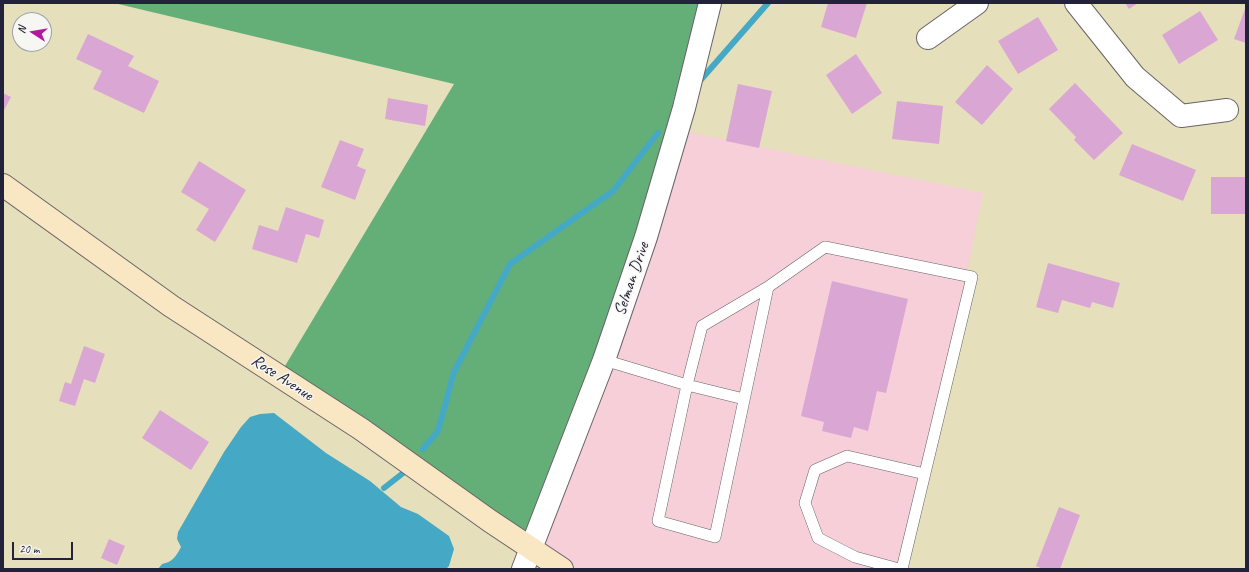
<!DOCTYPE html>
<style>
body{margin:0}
#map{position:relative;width:1249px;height:572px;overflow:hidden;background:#e6dfbb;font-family:Caveat,sans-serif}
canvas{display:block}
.frame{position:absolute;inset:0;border:4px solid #22223b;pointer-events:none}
.north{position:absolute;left:12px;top:12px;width:40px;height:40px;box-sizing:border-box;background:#f6f6f2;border:1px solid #a1a1a9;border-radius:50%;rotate:282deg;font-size:11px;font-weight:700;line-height:16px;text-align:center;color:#22223b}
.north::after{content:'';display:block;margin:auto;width:14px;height:18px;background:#b5179e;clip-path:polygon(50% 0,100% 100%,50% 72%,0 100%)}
.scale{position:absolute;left:12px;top:542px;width:61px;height:18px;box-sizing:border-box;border:2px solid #22223b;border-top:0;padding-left:5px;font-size:12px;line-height:14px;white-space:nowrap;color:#22223b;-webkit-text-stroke:3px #f6f6f2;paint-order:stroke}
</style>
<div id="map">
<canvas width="1249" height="572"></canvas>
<div class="frame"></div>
<div class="north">N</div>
<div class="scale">20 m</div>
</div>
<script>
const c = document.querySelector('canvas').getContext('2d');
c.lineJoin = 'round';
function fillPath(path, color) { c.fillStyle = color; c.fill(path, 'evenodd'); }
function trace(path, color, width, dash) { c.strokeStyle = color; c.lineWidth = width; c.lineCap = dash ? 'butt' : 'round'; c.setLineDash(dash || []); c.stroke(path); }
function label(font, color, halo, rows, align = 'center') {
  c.font = font + ' Caveat,sans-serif'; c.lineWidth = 3; c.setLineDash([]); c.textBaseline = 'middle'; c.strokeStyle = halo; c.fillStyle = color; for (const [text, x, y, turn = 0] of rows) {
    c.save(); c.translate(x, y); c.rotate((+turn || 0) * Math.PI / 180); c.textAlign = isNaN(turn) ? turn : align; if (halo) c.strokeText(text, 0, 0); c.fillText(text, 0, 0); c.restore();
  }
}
fillPath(new Path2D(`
 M 683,131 L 983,193 L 906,569 L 555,569 L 514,548 Z`), '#f6cfd9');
fillPath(new Path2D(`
 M 114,3 L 708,3 L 684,108 L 532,548 L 279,376 L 454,84 Z`), '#64af78');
fillPath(new Path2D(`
 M 274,413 L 326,453 L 370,481 L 401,507 L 418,514 L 449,536 L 454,549 L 449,566 L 446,569 L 158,569 L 162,564 C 172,562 176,557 181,547 L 177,539 L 178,532 L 224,452 L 241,427 L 250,417 L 260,414 Z`), '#45a9c5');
trace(new Path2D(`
 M 698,83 L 768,3
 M 423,449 L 438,431 L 454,372 L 510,264 L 613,191 L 658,133
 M 384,488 L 407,470`), '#45a9c5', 6);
fillPath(new Path2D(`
 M 828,3 L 867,3 L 856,38 L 821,27 Z
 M 1125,3 L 1138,3 L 1129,9 Z
 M 1246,6 L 1246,43 L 1234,39 Z
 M 1200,11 L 1218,40 L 1179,64 L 1162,35 Z
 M 1038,17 L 1058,50 L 1018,74 L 998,41 Z
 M 88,34 L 134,56 L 128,66 L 159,81 L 144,113 L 93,89 L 102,71 L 76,59 Z
 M 856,54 L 882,93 L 852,114 L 826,75 Z
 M 987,65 L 1013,89 L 982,125 L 955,102 Z
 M 1075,83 L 1123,133 L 1094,160 L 1074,140 L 1076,137 L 1049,109 Z
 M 738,84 L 772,91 L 759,148 L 726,141 Z
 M 3,93 L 11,97 L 3,112 Z
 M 388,98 L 428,105 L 425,126 L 385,119 Z
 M 897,101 L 943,106 L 939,144 L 892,139 Z
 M 340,140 L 364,149 L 357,166 L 366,170 L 355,200 L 321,187 Z
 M 1132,144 L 1196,170 L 1183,201 L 1119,175 Z
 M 199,161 L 246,190 L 215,242 L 196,230 L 209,209 L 181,192 Z
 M 1211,177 L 1246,177 L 1246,214 L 1211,214 Z
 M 286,207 L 324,220 L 319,238 L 306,234 L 297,263 L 252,249 L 259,225 L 278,231 Z
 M 1048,263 L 1120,283 L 1113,308 L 1092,302 L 1090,308 L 1062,300 L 1058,313 L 1036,307 Z
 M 832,281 L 908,299 L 886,393 L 877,391 L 868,431 L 854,427 L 851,438 L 822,431 L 824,422 L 801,416 Z
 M 84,346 L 105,354 L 95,383 L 84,379 L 75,406 L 59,401 L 65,382 L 71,384 Z
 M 160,410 L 209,442 L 191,470 L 142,438 Z
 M 1059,507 L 1080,515 L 1060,569 L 1043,569 L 1036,566 Z
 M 109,539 L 125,546 L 117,565 L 101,558 Z`), '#daa7d5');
const lane = new Path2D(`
 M 604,360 L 687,385 L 658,521 L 715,537 L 768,287 L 825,247 L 972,277 L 902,569
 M 744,399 L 687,385 L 702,326 L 768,287
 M 899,569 L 855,557 L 818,538 L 805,503 L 815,470 L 847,456 L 925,474`);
const street = new Path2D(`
 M 1076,3 L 1135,77 L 1181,116 L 1227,110
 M 928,38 L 977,3
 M 523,569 L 604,360 L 646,237 L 684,108 L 710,3`);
const secondary = new Path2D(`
 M 3,185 L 171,306 L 361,429 L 490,521 L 562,569`);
trace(lane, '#676468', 12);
trace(street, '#676468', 24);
trace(secondary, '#676468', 24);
trace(lane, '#fff', 11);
trace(street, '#fff', 22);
trace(secondary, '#f9e7c3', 22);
label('17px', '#22223b', '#f6f6f2', [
 ["Selman Drive",632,279,-71],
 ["Rose Avenue",282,378,33]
]);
</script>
